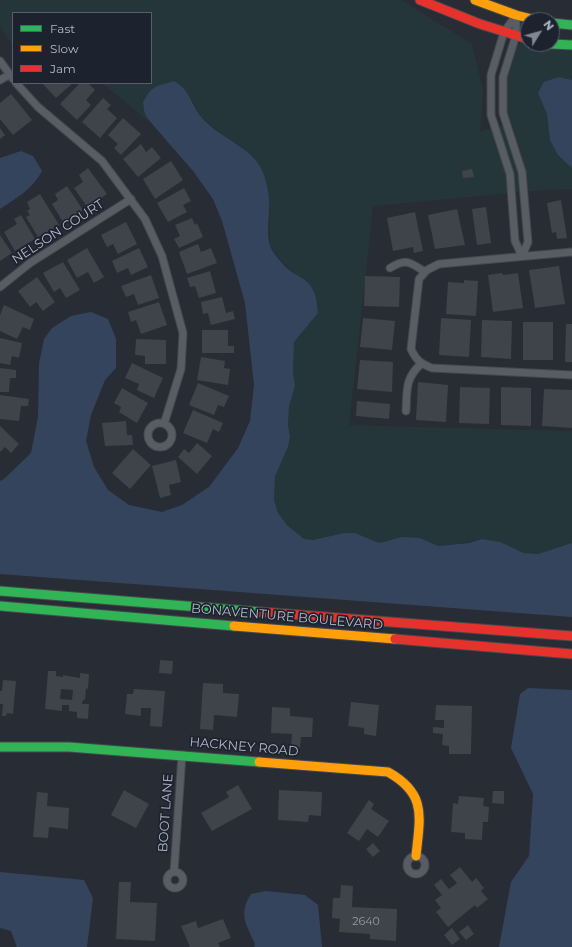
<!DOCTYPE html>
<style>
body{margin:0}
#map{position:relative;width:572px;height:947px;overflow:hidden;background:#282c35;font-family:Montserrat,sans-serif}
canvas{display:block}
.legend{position:absolute;left:12px;top:12px;width:140px;height:72px;box-sizing:border-box;background:#1c232f;border:1px solid #585f6b;margin:0;padding:5px 7px;list-style:none;font-size:12px;color:#b1b8c6}
.legend li{display:flex;align-items:center;gap:8px;height:20px}
.legend b{width:20px;border:1px solid #585f6b}
.north{position:absolute;left:520px;top:12px;width:40px;height:40px;box-sizing:border-box;background:#1c232f;border:1px solid #585f6b;border-radius:50%;rotate:53deg;font-size:11px;font-weight:700;line-height:16px;text-align:center;color:#b1b8c6}
.north::after{content:'';display:block;margin:auto;width:14px;height:18px;background:#818793;clip-path:polygon(50% 0,100% 100%,50% 72%,0 100%)}
</style>
<div id="map">
<canvas width="572" height="947"></canvas>
<ul class="legend">
<li><b style="height:5px;background:#30b455"></b>Fast</li>
<li><b style="height:5px;background:#ff9f0a"></b>Slow</li>
<li><b style="height:5px;background:#e5322d"></b>Jam</li>
</ul>
<div class="north">N</div>
</div>
<script>
const c = document.querySelector('canvas').getContext('2d');
c.lineJoin = 'round';
function fillPath(path, color) { c.fillStyle = color; c.fill(path, 'evenodd'); }
function trace(path, color, width, dash) { c.strokeStyle = color; c.lineWidth = width; c.lineCap = dash ? 'butt' : 'round'; c.setLineDash(dash || []); c.stroke(path); }
function label(font, color, halo, rows, align = 'center') {
  c.font = font + ' Montserrat,sans-serif'; c.lineWidth = 3.5; c.setLineDash([]); c.textBaseline = 'middle'; c.strokeStyle = halo; c.fillStyle = color; for (const [text, x, y, turn = 0] of rows) {
    c.save(); c.translate(x, y); c.rotate((+turn || 0) * Math.PI / 180); c.textAlign = isNaN(turn) ? turn : align; if (halo) c.strokeText(text, 0, 0); c.fillText(text, 0, 0); c.restore();
  }
}
fillPath(new Path2D(`
 M 0,0 L 401,0 L 472,44 L 483,91 L 480,132 L 507,124 L 503,77 L 514,48 L 522,42 L 556,49 L 572,48 L 572,80 L 559,77 L 538,93 L 547,114 L 550,140 L 572,168 L 572,189 L 543,190 L 373,206 L 349,425 L 572,431 L 572,543 L 538,554 L 524,553 L 500,542 L 482,539 L 449,545 L 438,546 L 420,538 L 387,540 L 379,543 L 355,533 L 344,533 L 313,540 L 304,539 L 287,525 L 278,513 L 274,500 L 275,475 L 288,447 L 290,437 L 288,425 L 289,406 L 295,386 L 293,372 L 294,342 L 318,313 L 317,300 L 295,274 L 281,261 L 270,245 L 269,201 L 265,178 L 261,168 L 242,147 L 219,132 L 201,117 L 188,93 L 174,81 L 157,86 L 146,116 L 153,125 L 102,83 L 151,83 L 151,13 L 13,13 L 13,46 L 0,26 Z`), '#25363a');
fillPath(new Path2D(`
 M 559,77 L 572,80 L 572,168 L 558,155 L 550,140 L 547,114 L 538,93 L 544,82 Z
 M 174,81 C 191,90 191,106 203,119 C 222,140 257,148 265,178 C 267,185 269,195 269,202 C 270,217 265,236 272,250 C 276,256 282,264 288,269 C 296,276 308,279 313,290 C 317,297 317,305 318,313 L 294,342 L 293,372 L 295,386 L 289,406 L 288,425 L 290,437 L 288,447 L 275,476 L 274,500 L 278,513 L 287,525 L 304,539 L 313,540 L 344,533 L 355,533 L 379,543 L 402,537 L 420,538 L 438,546 L 469,543 L 482,539 L 500,542 L 524,553 L 538,554 L 572,543 L 572,617 L 0,574 L 0,481 L 4,479 L 31,453 L 38,417 L 39,364 L 44,339 L 52,328 L 71,316 L 91,312 L 108,319 L 116,339 L 116,368 L 105,380 L 91,415 L 86,441 L 94,467 L 108,490 L 129,505 L 162,512 L 182,505 L 209,487 L 238,448 L 250,421 L 254,385 L 245,303 L 222,221 L 213,199 L 193,171 L 153,125 L 146,116 L 144,110 L 143,102 L 150,91 L 157,86 Z
 M 21,151 L 33,156 L 42,171 C 33,189 16,198 0,209 L 0,158 Z
 M 528,688 L 572,690 L 572,947 L 499,947 L 511,882 L 529,856 L 533,794 L 511,748 L 520,694 Z
 M 0,872 L 84,880 L 93,898 L 87,947 L 17,947 L 11,931 L 0,928 Z
 M 266,891 L 305,895 L 318,905 L 322,947 L 254,947 L 255,944 C 246,923 238,915 251,894 Z`), '#35445d');
fillPath(new Path2D(`
 M 42,83 L 73,83 L 56,98 Z
 M 80,83 L 88,83 L 95,90 L 86,100 L 91,105 L 77,120 L 60,104 Z
 M 11,94 L 32,120 L 13,135 L 0,119 L 0,103 Z
 M 103,98 L 111,105 L 107,109 L 117,118 L 100,138 L 82,122 Z
 M 123,118 L 141,134 L 121,155 L 114,148 L 118,144 L 108,135 Z
 M 0,128 L 5,135 L 0,139 Z
 M 141,144 L 146,152 L 152,147 L 161,158 L 138,177 L 123,159 Z
 M 171,161 L 183,180 L 155,199 L 143,179 Z
 M 88,168 L 107,194 L 88,208 L 74,188 L 83,182 L 79,175 Z
 M 472,169 L 474,177 L 463,178 L 462,171 Z
 M 67,186 L 83,210 L 63,222 L 52,204 L 58,200 L 55,194 Z
 M 184,188 L 191,201 L 183,205 L 187,212 L 168,222 L 157,203 Z
 M 40,194 L 59,225 L 38,237 L 26,217 L 30,215 L 27,211 L 30,209 L 27,202 Z
 M 561,200 L 567,238 L 557,239 L 556,232 L 552,233 L 547,203 Z
 M 486,207 L 491,243 L 477,245 L 472,209 Z
 M 457,209 L 465,245 L 435,249 L 428,215 Z
 M 415,212 L 423,251 L 414,253 L 413,247 L 393,251 L 387,218 Z
 M 21,215 L 35,239 L 15,251 L 4,232 L 17,224 L 14,219 Z
 M 192,218 L 195,225 L 197,223 L 203,237 L 179,248 L 174,239 L 180,236 L 175,225 Z
 M 126,222 L 137,244 L 118,254 L 113,244 L 107,247 L 101,235 Z
 M 0,235 L 12,253 L 0,261 Z
 M 198,244 L 201,252 L 211,248 L 217,263 L 187,274 L 179,252 Z
 M 87,248 L 104,277 L 94,283 L 88,272 L 77,278 L 67,260 Z
 M 139,248 L 148,267 L 131,275 L 128,268 L 117,273 L 112,261 Z
 M 63,262 L 80,290 L 66,298 L 60,288 L 54,292 L 43,273 Z
 M 559,266 L 565,304 L 535,308 L 529,270 Z
 M 210,271 L 216,293 L 199,298 L 195,286 L 190,287 L 187,278 Z
 M 502,273 L 503,275 L 518,273 L 523,308 L 493,312 L 488,275 Z
 M 151,275 L 159,298 L 138,305 L 134,294 L 126,297 L 121,286 Z
 M 365,276 L 400,277 L 399,307 L 364,306 Z
 M 37,277 L 55,302 L 43,311 L 36,302 L 30,307 L 18,291 Z
 M 464,280 L 478,281 L 476,316 L 446,314 L 448,282 L 464,283 Z
 M 222,297 L 226,313 L 233,311 L 235,319 L 211,325 L 208,313 L 203,314 L 201,302 Z
 M 159,302 L 167,325 L 141,334 L 136,320 L 131,322 L 128,312 Z
 M 4,305 L 34,319 L 30,330 L 23,327 L 17,339 L 0,331 L 0,315 Z
 M 363,318 L 395,321 L 392,350 L 360,347 Z
 M 441,318 L 471,320 L 469,357 L 439,355 Z
 M 482,320 L 512,321 L 511,359 L 481,357 Z
 M 523,322 L 553,322 L 553,360 L 523,360 Z
 M 566,324 L 572,324 L 572,362 L 565,362 Z
 M 202,330 L 228,330 L 228,346 L 234,346 L 234,353 L 202,353 Z
 M 0,338 L 22,343 L 19,358 L 12,356 L 10,365 L 0,363 Z
 M 136,339 L 166,340 L 166,364 L 145,364 L 145,356 L 135,355 Z
 M 201,357 L 225,361 L 224,368 L 230,369 L 228,385 L 197,380 Z
 M 360,360 L 393,362 L 392,392 L 357,389 Z
 M 132,363 L 163,378 L 154,398 L 137,390 L 139,384 L 125,378 Z
 M 0,368 L 16,370 L 16,378 L 10,378 L 9,392 L 0,392 Z
 M 418,382 L 448,385 L 446,422 L 416,420 Z
 M 198,383 L 229,396 L 224,407 L 218,405 L 214,415 L 189,405 Z
 M 460,387 L 490,388 L 489,424 L 459,423 Z
 M 501,387 L 531,388 L 531,426 L 501,425 Z
 M 122,388 L 148,403 L 137,423 L 119,412 L 121,407 L 114,403 Z
 M 544,389 L 572,390 L 572,428 L 542,426 Z
 M 0,395 L 29,399 L 28,406 L 21,406 L 19,421 L 0,419 Z
 M 357,401 L 390,404 L 389,419 L 356,416 Z
 M 193,410 L 223,423 L 219,432 L 213,429 L 207,443 L 183,433 Z
 M 126,421 L 127,435 L 132,435 L 133,445 L 105,446 L 102,423 Z
 M 0,426 L 19,444 L 11,453 L 5,447 L 0,452 Z
 M 197,443 L 212,456 L 197,474 L 178,457 L 184,449 L 189,453 Z
 M 133,449 L 151,465 L 130,489 L 112,473 Z
 M 176,460 L 181,482 L 169,485 L 171,495 L 160,498 L 152,466 Z
 M 160,660 L 173,661 L 172,674 L 159,673 Z
 M 48,671 L 56,671 L 56,676 L 63,677 L 63,675 L 80,678 L 80,673 L 89,674 L 88,689 L 86,688 L 85,700 L 83,700 L 82,704 L 89,704 L 88,719 L 77,718 L 77,712 L 69,711 L 69,705 L 62,705 L 62,711 L 45,709 ZM 61,689 L 73,690 L 72,700 L 60,699 Z
 M 3,680 L 16,681 L 13,714 L 7,713 L 6,716 L 2,716 L 3,704 L 0,704 L 0,691 L 2,691 Z
 M 203,683 L 223,684 L 223,693 L 239,694 L 237,717 L 214,715 L 213,730 L 200,729 Z
 M 134,689 L 165,691 L 162,727 L 150,726 L 151,708 L 141,708 L 141,716 L 125,714 L 127,694 L 133,694 Z
 M 351,702 L 379,705 L 376,736 L 364,734 L 364,728 L 348,726 Z
 M 436,705 L 472,706 L 471,754 L 449,754 L 449,746 L 442,745 L 443,734 L 433,733 L 433,727 L 444,728 L 444,720 L 435,720 Z
 M 272,707 L 290,708 L 290,716 L 313,718 L 312,737 L 301,737 L 300,748 L 291,747 L 292,734 L 271,733 Z
 M 238,785 L 252,809 L 212,831 L 201,813 L 229,797 L 226,792 Z
 M 124,790 L 149,804 L 136,828 L 111,815 Z
 M 279,790 L 322,792 L 321,816 L 309,815 L 308,822 L 278,820 Z
 M 493,791 L 504,791 L 504,804 L 492,803 Z
 M 37,792 L 48,793 L 47,806 L 69,808 L 68,829 L 49,827 L 48,838 L 33,837 Z
 M 459,796 L 484,798 L 483,806 L 489,807 L 488,822 L 483,822 L 482,840 L 465,839 L 465,833 L 451,832 L 453,803 L 458,804 Z
 M 369,800 L 374,804 L 371,809 L 389,821 L 378,837 L 367,829 L 359,841 L 347,833 Z
 M 373,843 L 380,851 L 373,857 L 366,849 Z
 M 460,867 L 472,882 L 476,878 L 484,888 L 481,891 L 488,899 L 477,908 L 475,905 L 448,927 L 436,912 L 441,908 L 435,900 L 442,895 L 434,885 L 441,879 L 449,889 L 457,883 L 450,875 Z
 M 119,882 L 131,882 L 130,902 L 157,903 L 155,941 L 116,939 Z
 M 341,885 L 353,886 L 352,907 L 397,909 L 396,941 L 370,939 L 370,934 L 339,932 L 340,919 L 332,918 L 333,898 L 340,898 Z
 M 223,919 L 231,938 L 218,943 L 220,947 L 190,947 L 181,926 L 196,921 L 198,928 Z
 M 468,925 L 474,934 L 466,940 L 459,932 Z
 M 452,928 L 460,939 L 452,945 L 444,935 Z`), '#3f434a');
const street = new Path2D(`
 M 516,15 L 504,32 L 491,75 L 491,115 L 510,174 L 515,241 L 522,256
 M 516,16 L 516,35 L 503,77 L 503,113 L 522,172 L 528,242 L 522,256
 M 0,61 L 13,79
 M 0,80 L 9,75
 M 16,83 L 38,107 L 102,161 L 145,219 L 162,256 L 183,333 L 181,369 L 164,424
 M 572,252 L 439,264 L 427,270 L 419,279 L 411,349 C 416,360 421,364 432,368 L 572,375
 M 390,268 C 406,258 410,262 425,272
 M 0,287 L 30,263 L 131,199
 M 406,411 C 407,391 405,378 421,364
 M148 435a12 12 0 1 1 24 0a12 12 0 1 1-24 0Z
 M407 865a9 9 0 1 1 18 0a9 9 0 1 1-18 0Z
 M 174,872 L 182,755
 M167 880a8 8 0 1 1 16 0a8 8 0 1 1-16 0Z`);
const fast = new Path2D(`
 M 552,23 L 572,25
 M 552,44 L 572,45
 M 0,591 L 261,612
 M 0,606 L 234,626
 M 0,747 L 69,747 L 259,762`);
const slow = new Path2D(`
 M 475,0 L 516,15 L 536,20
 M 234,626 L 395,639
 M 259,762 L 388,772 C 427,794 420,816 416,856`);
const jam = new Path2D(`
 M 420,0 L 480,24 L 528,39
 M 261,612 L 572,636
 M 395,639 L 572,654`);
trace(street, '#44474e', 9);
trace(fast, '#44474e', 11);
trace(slow, '#44474e', 11);
trace(jam, '#44474e', 11);
trace(street, '#585c63', 7);
trace(fast, '#30b455', 9);
trace(slow, '#ff9f0a', 9);
trace(jam, '#e5322d', 9);
label('11px', '#949ba7', null, [
 ["2640",366,922]
]);
label('13px', '#b1b8c6', '#1c232f', [
 ["NELSON COURT",58,232,-33],
 ["BONAVENTURE BOULEVARD",287,617,5],
 ["HACKNEY ROAD",244,747,5],
 ["BOOT LANE",166,813,-86]
]);
</script>
